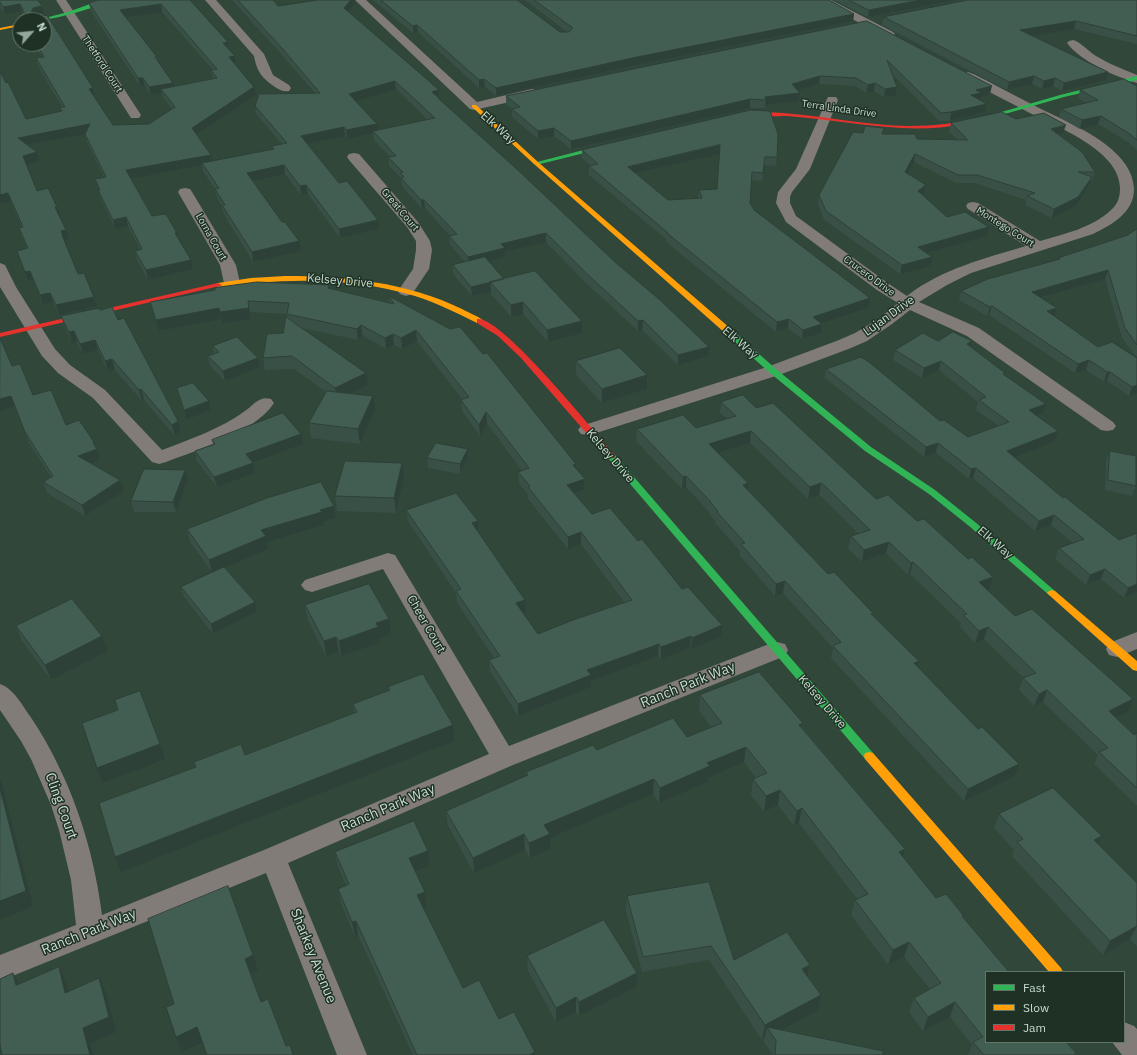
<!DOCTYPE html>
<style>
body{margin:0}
#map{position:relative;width:1137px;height:1055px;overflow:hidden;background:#304739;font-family:"IBM Plex Sans",sans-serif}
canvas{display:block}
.legend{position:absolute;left:985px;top:971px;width:140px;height:72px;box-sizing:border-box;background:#1f3125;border:1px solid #627668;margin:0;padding:5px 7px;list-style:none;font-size:12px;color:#c7ddcd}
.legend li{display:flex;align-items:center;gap:8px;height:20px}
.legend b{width:20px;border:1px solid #627668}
.north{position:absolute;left:12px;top:12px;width:40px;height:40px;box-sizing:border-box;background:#1f3125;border:1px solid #627668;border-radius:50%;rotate:63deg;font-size:11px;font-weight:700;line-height:16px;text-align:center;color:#c7ddcd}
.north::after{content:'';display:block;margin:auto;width:14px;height:18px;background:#92a899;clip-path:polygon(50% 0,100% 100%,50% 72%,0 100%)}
</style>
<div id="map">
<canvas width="1137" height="1055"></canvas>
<ul class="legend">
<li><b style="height:5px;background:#30b455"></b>Fast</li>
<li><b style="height:5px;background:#ff9f0a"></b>Slow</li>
<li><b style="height:5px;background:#e5322d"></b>Jam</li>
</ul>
<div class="north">N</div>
</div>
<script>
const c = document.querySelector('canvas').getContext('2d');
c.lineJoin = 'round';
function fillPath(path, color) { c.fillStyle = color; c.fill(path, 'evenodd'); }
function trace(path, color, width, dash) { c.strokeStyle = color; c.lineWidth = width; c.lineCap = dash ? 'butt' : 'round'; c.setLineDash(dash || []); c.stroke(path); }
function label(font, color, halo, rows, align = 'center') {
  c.font = font + ' "IBM Plex Sans",sans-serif'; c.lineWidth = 3; c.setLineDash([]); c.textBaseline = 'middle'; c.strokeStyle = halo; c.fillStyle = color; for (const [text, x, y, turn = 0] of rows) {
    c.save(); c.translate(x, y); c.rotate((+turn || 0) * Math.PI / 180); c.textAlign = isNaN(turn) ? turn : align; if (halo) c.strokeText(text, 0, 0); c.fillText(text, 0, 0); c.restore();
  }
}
fillPath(new Path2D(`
 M 56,0 L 66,0 L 141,115 L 139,118 L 131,118 Z
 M 205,0 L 216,0 L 264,54 L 273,75 L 289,85 L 291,88 L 289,91 C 283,92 280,90 275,87 C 262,78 257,72 254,56 Z
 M 355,0 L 366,0 L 477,102 L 532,89 L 536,90 L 538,93 L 536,96 L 532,97 L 474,110 L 470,109 Z
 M 818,0 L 831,0 L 893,32 L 895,34 L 893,36 L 885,36 L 819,2 Z
 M 1073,40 C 1081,42 1089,52 1096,56 C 1109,64 1123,69 1137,75 L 1137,83 C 1116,77 1080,61 1067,43 L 1069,41 Z
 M 968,72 C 977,75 985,80 993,84 C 1006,91 1020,98 1033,105 C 1066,122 1133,146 1134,189 C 1134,213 1111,225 1093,234 L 971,273 L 947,285 L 919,302 L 979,328 L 1113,422 L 1116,426 L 1113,430 L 1107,431 L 1101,430 L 967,336 L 910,310 L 892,324 L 867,341 L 851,348 L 779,375 L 593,434 L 587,435 L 581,434 L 578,430 L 581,426 L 767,367 L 839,340 L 855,333 L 880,318 L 898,303 L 877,290 L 786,222 L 776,203 L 778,192 L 796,169 L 828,97 L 836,97 L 838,100 L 810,169 L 792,192 L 790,197 L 790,203 L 796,216 L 889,284 L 907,296 C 941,269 986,258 1026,246 L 968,209 L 966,206 L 968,203 L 973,202 L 978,203 L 1040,241 C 1064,234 1092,228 1111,210 C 1118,204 1120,197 1120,188 C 1120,150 1055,126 1026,111 C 1005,100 984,89 964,79 L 962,76 L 964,73 Z
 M 354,153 L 359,154 L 418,222 L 430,241 L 432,250 L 429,269 L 412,294 L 406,296 L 400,294 L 398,291 L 413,269 L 416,250 L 416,241 L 407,227 L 349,160 L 347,157 L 349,154 Z
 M 185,188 L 190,189 L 192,192 L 236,265 L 240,283 L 238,286 L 232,288 L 226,286 L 224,283 L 220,265 L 178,192 L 180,189 Z
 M 0,263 L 5,265 L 16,287 L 55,349 L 70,365 L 105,390 L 162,450 C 191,439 220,429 245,411 C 255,404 259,396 271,399 L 274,403 C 253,434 199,449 166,462 L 159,464 L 152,462 L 93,398 L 58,373 L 42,356 L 0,287 Z
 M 388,553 L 395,555 L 509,746 L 769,644 L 777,642 L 785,644 L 788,650 L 785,656 L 513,765 L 288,863 L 367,1055 L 337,1055 L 266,873 L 0,981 L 0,955 L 76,925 L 71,880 L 59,830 L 51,805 L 31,759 L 21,741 L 0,710 L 0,684 C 14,689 22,705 30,716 C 70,776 93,844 102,915 L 264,850 L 489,754 L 383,569 L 312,592 L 305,590 L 301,585 L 305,580 Z
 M 1137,632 L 1137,649 L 1117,657 L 1109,655 L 1106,649 L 1109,643 Z
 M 1124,1022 L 1134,1026 L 1137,1029 L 1137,1055 L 1122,1055 L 1112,1042 L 1124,1042 Z`), '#827c78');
fillPath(new Path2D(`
 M 101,0 L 108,0 C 95,9 53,20 37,20 L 68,12 Z
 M 1137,76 L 1137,80 L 1064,97 L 984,120 L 981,118 L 1060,95 Z
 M 611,143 L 613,144 L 613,146 L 536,165 L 533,163 Z
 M 725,329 L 731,329 L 776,369 L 871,447 L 935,490 L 975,522 L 1055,591 L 1057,593 L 1055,595 L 1049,595 L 969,526 L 929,494 L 865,451 L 770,373 L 725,333 Z
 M 611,453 L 614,454 L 873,753 L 874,756 L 873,759 L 869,760 L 865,759 L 608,458 L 607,456 L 608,454 Z`), '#30b455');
fillPath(new Path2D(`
 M 20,24 L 20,26 L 0,30 L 0,28 Z
 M 472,105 L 476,105 L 538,162 L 731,329 L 731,333 L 725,333 L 534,164 L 472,107 Z
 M 285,276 C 345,276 407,282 462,309 C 469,313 478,316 484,321 L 483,323 L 477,323 C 457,313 437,303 415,296 C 351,277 284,278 218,287 L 214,285 L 218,283 L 251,278 Z
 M 1052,590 L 1055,591 L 1137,661 L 1137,671 L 1133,670 L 1049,595 L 1047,593 L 1049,591 Z
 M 869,752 L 873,753 L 1061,968 L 1063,972 L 1049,972 L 865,759 L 864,756 L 865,753 Z`), '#ff9f0a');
fillPath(new Path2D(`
 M 762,112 C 811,113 859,125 908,126 C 934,126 959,123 984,116 L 987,118 C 981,122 971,123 964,124 C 905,136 846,120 787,116 C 779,116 744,118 739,115 L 742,113 Z
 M 218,283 L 222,285 L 220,286 L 0,337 L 0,333 Z
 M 477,319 C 501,315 595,433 614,454 L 615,456 L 614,458 L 608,458 L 521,358 L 498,336 L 477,323 Z`), '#e5322d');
fillPath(new Path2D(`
 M 0,0 L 42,6 L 44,13 L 41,14 L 93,88 L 95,96 L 94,97 L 113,125 L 149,124 L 172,109 L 163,97 L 162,93 L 151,95 L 145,86 L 140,86 L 91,11 L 89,3 L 190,0 L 228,42 L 229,49 L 235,56 L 236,63 L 235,64 L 256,95 L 197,134 L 211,155 L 212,161 L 272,150 L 272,146 L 282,144 L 256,114 L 255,106 L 315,93 L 282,55 L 232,0 L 273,0 L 278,6 L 318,0 L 355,0 L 356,3 L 348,12 L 439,90 L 440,100 L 708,356 L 678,365 L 642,330 L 638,331 L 586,283 L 546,242 L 505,252 L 505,257 L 488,261 L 504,279 L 582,333 L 548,342 L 523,314 L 511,317 L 491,294 L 491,292 L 472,296 L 453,274 L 453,265 L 465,262 L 450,245 L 449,236 L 450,236 L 425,208 L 422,209 L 402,186 L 401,178 L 389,166 L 388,157 L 390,157 L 374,140 L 373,133 L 347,139 L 345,136 L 307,144 L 339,183 L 378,220 L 379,229 L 340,238 L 308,194 L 301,195 L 285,174 L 253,181 L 301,251 L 253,262 L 224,214 L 222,206 L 217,198 L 215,189 L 203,171 L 202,165 L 131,178 L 152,216 L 178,238 L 193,269 L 148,280 L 137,260 L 135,251 L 140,249 L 128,226 L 115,229 L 101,199 L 95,179 L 104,177 L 87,142 L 85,134 L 27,145 L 40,161 L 26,165 L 37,191 L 59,216 L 69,239 L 64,240 L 65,244 L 78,274 L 94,297 L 97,306 L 59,315 L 53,302 L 43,304 L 33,280 L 28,281 L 20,260 L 17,251 L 27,248 L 22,237 L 19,228 L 22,228 L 11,202 L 0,204 L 6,83 L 26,119 L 61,112 L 60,107 L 62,107 L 38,66 L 36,58 L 42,57 L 36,47 L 35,44 L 44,44 L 44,20 L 26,20 L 22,12 L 5,14 L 0,6 ZM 162,12 L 213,70 L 211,70 L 213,78 L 174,86 L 158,62 L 157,57 L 126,17 ZM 396,89 L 428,120 L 377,130 L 355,101 Z
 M 373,0 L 517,0 L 560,32 L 567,32 L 525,0 L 829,0 L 854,14 L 853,21 L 637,65 L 496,96 L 485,87 L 479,88 L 418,32 L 413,33 Z
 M 834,0 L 956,0 L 868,17 Z
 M 1137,0 L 1137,44 L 1074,29 L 1031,35 L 1106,80 L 1062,91 L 1053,86 L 1042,89 L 1032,84 L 1007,90 L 882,25 L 884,17 Z
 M 867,21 L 990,94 L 981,97 L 980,100 L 985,112 L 950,121 L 939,121 L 893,75 L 897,87 L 896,95 L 884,97 L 874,91 L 866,93 L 855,86 L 819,84 L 797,90 L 800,93 L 799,101 L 765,105 L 765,108 L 750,108 L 571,149 L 554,136 L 538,139 L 512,117 L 512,109 L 506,104 L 506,96 Z
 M 1137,86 L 1137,150 L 1128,142 L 1098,124 L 1080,129 L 1059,117 L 1061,109 L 1086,103 L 1078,98 L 1080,90 Z
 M 751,110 L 777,157 L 776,166 L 764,165 L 762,181 L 751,180 L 750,203 L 754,210 L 868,308 L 821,323 L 822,324 L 821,333 L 802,339 L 788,328 L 776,332 L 666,242 L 667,240 L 589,175 L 589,166 L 591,166 L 582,158 L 582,150 ZM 720,154 L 717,189 L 699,190 L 698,198 L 668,200 L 636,173 Z
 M 1016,119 L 1063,133 L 1058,134 L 1095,172 L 1092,181 L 1090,181 L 1089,185 L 1076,206 L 1052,218 L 1025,205 L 1026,200 L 975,183 L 956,183 L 914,162 L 907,173 L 926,185 L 924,194 L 923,195 L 947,217 L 987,236 L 927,253 L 930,266 L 900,274 L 824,220 L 818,204 L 819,195 L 863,133 L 883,134 L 917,139 L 958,140 L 949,132 L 951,123 Z
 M 1137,229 L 1137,356 L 1135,356 L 1122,338 L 1105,279 L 1041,298 L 1057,308 L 1054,317 L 1098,347 L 1137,358 L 1137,393 L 1129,396 L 1107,381 L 1104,382 L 1086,370 L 1075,373 L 989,315 L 987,316 L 959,300 L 961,291 L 1057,260 L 1058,258 L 1128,235 Z
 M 329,288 L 389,302 L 389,296 L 576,469 L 585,479 L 584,490 L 575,494 L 592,514 L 638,541 L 682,589 L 722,625 L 721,637 L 691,649 L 690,648 L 661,659 L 658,656 L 591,681 L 591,687 L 518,716 L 490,671 L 489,660 L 494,658 L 457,603 L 456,593 L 408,521 L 406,510 L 478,533 L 525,600 L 526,611 L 523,612 L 538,634 L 624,602 L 581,544 L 568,549 L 528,499 L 528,495 L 519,483 L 518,472 L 522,471 L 487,423 L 480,436 L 462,411 L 461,400 L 462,399 L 417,341 L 402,349 L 394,345 L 386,349 L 362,335 L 358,340 L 302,328 L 368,385 L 351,393 L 375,410 L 360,444 L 311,438 L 309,423 L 326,392 L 294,369 L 265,370 L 263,358 L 283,333 L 287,318 L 287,314 L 250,312 L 251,319 L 222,323 L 221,319 L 159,331 L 150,302 Z
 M 100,310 L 118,320 L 180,432 L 175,436 L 144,400 L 142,401 L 115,370 L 108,372 L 98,350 L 83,354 L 77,342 L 72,343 L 65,327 L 61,316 Z
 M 0,338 L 12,366 L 33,395 L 66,425 L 95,447 L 100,460 L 91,463 L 120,480 L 124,491 L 85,516 L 47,493 L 43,482 L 51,477 L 29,443 L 15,406 L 0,411 Z
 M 938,341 L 971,347 L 1004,375 L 1043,413 L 1037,416 L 1058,431 L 1055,441 L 1014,457 L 1063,498 L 1119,540 L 1137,533 L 1137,592 L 1124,598 L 1101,579 L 1086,585 L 1055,559 L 1059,548 L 1073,543 L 1051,525 L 1035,531 L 973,478 L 969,479 L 936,453 L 924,457 L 825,378 L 826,369 L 940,421 L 968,437 L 999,426 L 976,410 L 978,402 L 939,370 L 922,378 L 893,360 L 895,350 Z
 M 213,346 L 258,358 L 260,367 L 225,381 L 210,366 L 208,356 L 214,354 Z
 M 576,361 L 647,389 L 602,403 L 576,375 Z
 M 177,388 L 209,401 L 211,410 L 186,420 Z
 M 721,402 L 756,408 L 876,499 L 917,521 L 993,577 L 990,589 L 987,590 L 1015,616 L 1133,699 L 1128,712 L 1116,718 L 1134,735 L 1137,733 L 1137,805 L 1136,805 L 1094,764 L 1098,755 L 1043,702 L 1034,706 L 1019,690 L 1023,678 L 1024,678 L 984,639 L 975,643 L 960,627 L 961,623 L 910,574 L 908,575 L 886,553 L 862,562 L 848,548 L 851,536 L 859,534 L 824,499 L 819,495 L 808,499 L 750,443 L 718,453 L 747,489 L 828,574 L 873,615 L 919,661 L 917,667 L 1015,776 L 964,801 L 831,658 L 833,648 L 783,593 L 775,596 L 740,556 L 740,551 L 715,523 L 716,522 L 709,514 L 709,512 L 686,487 L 682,489 L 636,441 L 637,429 L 696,428 L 727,419 L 720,413 Z
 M 212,440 L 303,444 L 253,463 L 255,473 L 217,487 L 197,461 L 195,451 L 213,444 Z
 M 1110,451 L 1136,486 L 1132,496 L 1105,490 L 1106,461 Z
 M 427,458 L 468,458 L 460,474 L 428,468 Z
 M 402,463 L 404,478 L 396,513 L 337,511 L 335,496 Z
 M 185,470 L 188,479 L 176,512 L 134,512 L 131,501 Z
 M 334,506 L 336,518 L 323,522 L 324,525 L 267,542 L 268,549 L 225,567 L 255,602 L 257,612 L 213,634 L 184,597 L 181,587 L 212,572 L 190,542 L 187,529 Z
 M 305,605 L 391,634 L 380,638 L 380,643 L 341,656 L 339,652 L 326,656 L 308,620 Z
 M 16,626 L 102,636 L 108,651 L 51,680 L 22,641 Z
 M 388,687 L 454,741 L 121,872 L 195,767 L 194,762 L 245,755 L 354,713 L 353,704 L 388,691 Z
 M 700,695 L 802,727 L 905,849 L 903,857 L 936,898 L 963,915 L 963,917 L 986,972 L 1076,1053 L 1075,1055 L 968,1055 L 972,1045 L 950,1017 L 923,1031 L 909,1012 L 914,998 L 930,989 L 904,957 L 888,965 L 851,915 L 855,900 L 857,899 L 799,823 L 794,826 L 778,805 L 764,812 L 751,795 L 753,779 L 756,778 L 744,762 L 708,778 L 708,782 L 659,803 L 653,794 L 550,838 L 550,849 L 530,858 L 525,850 L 474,873 L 448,826 L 446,811 L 526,776 L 526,772 L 597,750 L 687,737 L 711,727 L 699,711 Z
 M 999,814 L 1098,844 L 1137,883 L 1137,947 L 1130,939 L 1103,955 L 1012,856 L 1014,850 L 994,828 Z
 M 428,851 L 430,866 L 416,872 L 425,892 L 427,907 L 423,909 L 463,988 L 499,1019 L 535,1052 L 535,1055 L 413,1055 L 358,935 L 355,937 L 341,903 L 338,889 L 346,885 L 338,867 L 335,852 Z
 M 627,896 L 734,960 L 810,965 L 808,977 L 821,995 L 818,1010 L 780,1030 L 883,1055 L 773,1055 L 764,1042 L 764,1038 L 762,1040 L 709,960 L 642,972 L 626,911 Z
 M 527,956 L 636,987 L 579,1016 L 576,1012 L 556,1022 L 528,971 Z`), '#395047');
fillPath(new Path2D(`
 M 351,0 L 355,0 L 356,3 L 345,15 L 344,8 Z
 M 921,0 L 956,0 L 868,17 L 869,10 Z
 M 20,4 L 22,12 L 5,14 L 3,7 Z
 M 161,4 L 162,12 L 122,18 L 120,10 Z
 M 42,6 L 44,13 L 35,16 L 30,14 L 33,8 Z
 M 854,14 L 853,21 L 637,65 L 496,96 L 496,88 L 637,57 Z
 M 1076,21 L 1074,29 L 1018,38 L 1020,30 Z
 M 417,25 L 418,32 L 413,33 L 413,26 Z
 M 228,42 L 229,50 L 223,43 Z
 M 235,56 L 236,63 L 231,64 L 229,57 Z
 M 1108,72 L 1106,80 L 1062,91 L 1064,83 Z
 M 820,76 L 819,84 L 791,92 L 792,84 Z
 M 1034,76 L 1032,84 L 1007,90 L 1009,82 Z
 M 138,78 L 143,78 L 145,86 L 140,86 Z
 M 1055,78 L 1053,86 L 1042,89 L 1044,81 Z
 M 484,79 L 485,87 L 479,88 L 479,80 Z
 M 395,81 L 396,89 L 350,103 L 349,94 Z
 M 173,83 L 175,91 L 161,89 L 162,93 L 151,95 L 149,87 Z
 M 875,83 L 874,91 L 866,93 L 868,85 Z
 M 992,86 L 990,94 L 981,97 L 980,101 L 971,95 L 976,90 Z
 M 254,87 L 256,95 L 194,136 L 192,128 Z
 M 897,87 L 896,95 L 884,97 L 885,89 Z
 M 93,88 L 95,96 L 91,97 L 89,89 Z
 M 439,90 L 440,106 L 432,92 Z
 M 800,93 L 799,101 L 765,105 L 766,100 L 765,97 Z
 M 750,99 L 750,108 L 571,149 L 571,141 Z
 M 987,104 L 985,112 L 950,121 L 951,112 Z
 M 1101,116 L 1098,124 L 1080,129 L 1082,120 Z
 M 90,124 L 92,133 L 20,146 L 18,138 Z
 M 377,124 L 378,132 L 373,131 L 373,133 L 347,139 L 346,130 Z
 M 1066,125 L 1063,133 L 1049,137 L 1051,129 Z
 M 344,127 L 345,136 L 302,145 L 301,136 Z
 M 554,128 L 554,136 L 538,139 L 538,131 Z
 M 720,145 L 720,154 L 627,175 L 628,167 Z
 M 37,152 L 40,161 L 26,165 L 23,156 Z
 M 915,154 L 914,162 L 903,181 L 905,172 Z
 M 211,155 L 213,163 L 202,163 L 202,165 L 129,179 L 126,170 Z
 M 284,165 L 285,174 L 249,182 L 247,173 Z
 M 1092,177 L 1089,185 L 1076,206 L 1052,218 L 1054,209 Z
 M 306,185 L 308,194 L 301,195 L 300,186 Z
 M 926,185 L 924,194 L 916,199 L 918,191 Z
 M 8,193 L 11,202 L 0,204 L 0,195 Z
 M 421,200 L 424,200 L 425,208 L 422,209 Z
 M 55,207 L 57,207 L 60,216 Z
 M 126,217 L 128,226 L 115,229 L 113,220 Z
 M 378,220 L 379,229 L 340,238 L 339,229 Z
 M 989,227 L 987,236 L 916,256 L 918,247 Z
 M 66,230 L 69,239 L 64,240 L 65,244 L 64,245 L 61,231 Z
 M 546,233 L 546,242 L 505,252 L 505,257 L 469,266 L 468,257 L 501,244 Z
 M 299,241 L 301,251 L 253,262 L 252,252 Z
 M 932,257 L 930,266 L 900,274 L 902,265 Z
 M 191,260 L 193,269 L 148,280 L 146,270 Z
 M 1108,270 L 1105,279 L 1029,301 L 1032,292 Z
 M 30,271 L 33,280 L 28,281 L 25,272 Z
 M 490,282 L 491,292 L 472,296 L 471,287 Z
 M 50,293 L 53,302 L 43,304 L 40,295 Z
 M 94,297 L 97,306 L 59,315 L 56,305 Z
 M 870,298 L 868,308 L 812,326 L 813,317 Z
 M 523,302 L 523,314 L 511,317 L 511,305 Z
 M 992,306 L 989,315 L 987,316 L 990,307 Z
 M 219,308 L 221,319 L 159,331 L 156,320 Z
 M 249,308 L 251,319 L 222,323 L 220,312 Z
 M 1057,308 L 1054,318 L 1047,311 Z
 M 789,319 L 788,328 L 776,332 L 777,322 Z
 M 643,320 L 642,330 L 638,331 L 638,321 Z
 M 582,321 L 582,333 L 548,342 L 547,330 Z
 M 822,324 L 821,333 L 802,339 L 803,330 Z
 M 361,325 L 362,335 L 358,340 L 357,329 Z
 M 416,330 L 417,341 L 402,349 L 401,338 Z
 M 74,331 L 77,342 L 72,343 L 69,332 Z
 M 393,334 L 394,345 L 386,349 L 385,338 Z
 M 95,340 L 98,350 L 83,354 L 80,344 Z
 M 972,341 L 970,351 L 967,344 Z
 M 709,347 L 708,356 L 678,365 L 678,355 Z
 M 258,358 L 260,367 L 225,381 L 223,371 Z
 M 112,359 L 115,370 L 108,372 L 105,361 Z
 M 1089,360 L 1086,370 L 1075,373 L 1078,364 Z
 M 941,361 L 939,370 L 922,378 L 924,368 Z
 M 1107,372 L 1110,372 L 1107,381 L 1104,382 Z
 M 366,373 L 368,385 L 337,400 L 335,388 Z
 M 647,375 L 647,389 L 602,403 L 602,389 Z
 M 1137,385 L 1137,393 L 1129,396 L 1132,387 Z
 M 141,389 L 144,400 L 142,401 L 139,390 Z
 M 11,396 L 15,406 L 0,411 L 0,399 Z
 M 373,396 L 375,410 L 360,444 L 358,429 Z
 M 209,401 L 211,410 L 186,420 L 184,410 Z
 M 1046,404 L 1043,413 L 1026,420 L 1029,410 Z
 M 486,412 L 487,423 L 480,436 L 479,425 Z
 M 178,421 L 180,432 L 175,436 L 172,425 Z
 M 751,431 L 750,443 L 708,456 L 709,444 Z
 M 1058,431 L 1055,441 L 1005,461 L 1007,451 Z
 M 301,434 L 303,444 L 249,464 L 246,454 Z
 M 94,442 L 96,450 L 97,449 L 100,460 L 82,467 L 78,456 Z
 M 938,443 L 936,453 L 924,457 L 926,447 Z
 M 468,449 L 468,458 L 460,474 L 460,464 Z
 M 253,463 L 255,473 L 217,487 L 214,477 Z
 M 402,463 L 404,478 L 396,513 L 394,498 Z
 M 576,464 L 576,476 L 573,465 Z
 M 976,468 L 973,478 L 969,479 L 971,469 Z
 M 185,470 L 188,479 L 176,512 L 173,502 Z
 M 686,476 L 686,487 L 682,489 L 683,477 Z
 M 585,479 L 584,490 L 567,496 L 567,485 Z
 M 120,480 L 124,491 L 85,516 L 82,505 Z
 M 748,483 L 747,495 L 743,485 Z
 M 821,483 L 819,495 L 808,499 L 810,487 Z
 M 334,506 L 336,518 L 323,522 L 324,525 L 267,542 L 268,549 L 212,573 L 209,560 L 261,530 L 320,510 Z
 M 1054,515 L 1051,525 L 1035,531 L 1039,521 Z
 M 478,521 L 478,533 L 472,523 Z
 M 581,532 L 581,544 L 568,549 L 568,537 Z
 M 889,542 L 886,553 L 862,562 L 864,550 Z
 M 913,562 L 910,574 L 908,575 L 911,563 Z
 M 1105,569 L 1101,579 L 1086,585 L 1090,575 Z
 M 993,577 L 990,589 L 976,594 L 979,582 Z
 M 785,581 L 783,593 L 775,596 L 776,584 Z
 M 1137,584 L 1137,592 L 1124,598 L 1128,588 Z
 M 525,600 L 526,611 L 517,615 L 516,603 Z
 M 255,602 L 257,612 L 213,634 L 211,624 Z
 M 389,619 L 391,634 L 380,638 L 380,643 L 341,656 L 339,641 L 376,623 Z
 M 722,625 L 721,637 L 691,649 L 692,638 Z
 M 988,627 L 984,639 L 975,643 L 979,631 Z
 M 102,636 L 108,651 L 51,680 L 45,665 Z
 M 691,636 L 690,648 L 661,659 L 661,647 Z
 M 336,637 L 339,652 L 326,656 L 324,641 Z
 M 659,644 L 658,656 L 591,681 L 591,687 L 518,716 L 518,704 L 587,670 Z
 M 919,661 L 916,674 L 914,663 Z
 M 1047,690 L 1043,702 L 1034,706 L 1039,694 Z
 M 1133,699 L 1128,712 L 1104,723 L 1109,711 Z
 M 453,725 L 454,741 L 121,872 L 115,857 Z
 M 160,744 L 165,759 L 102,783 L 97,768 Z
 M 746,747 L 744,762 L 708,778 L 708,782 L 659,803 L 660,788 L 707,763 Z
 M 1019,764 L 1015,776 L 964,801 L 968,789 Z
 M 0,779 L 2,784 L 33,906 L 0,920 Z
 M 654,779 L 653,794 L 550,838 L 550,849 L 530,858 L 529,843 L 544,825 Z
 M 780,790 L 778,805 L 764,812 L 766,796 Z
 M 802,808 L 799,823 L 794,826 L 797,811 Z
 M 524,834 L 525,850 L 474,873 L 473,858 Z
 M 1102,836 L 1095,850 L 1094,840 Z
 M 905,849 L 901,864 L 899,852 Z
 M 428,851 L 430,866 L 412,873 L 409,858 Z
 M 425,892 L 427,907 L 419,910 L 417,895 Z
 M 356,921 L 358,935 L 355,937 L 352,922 Z
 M 1137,926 L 1130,939 L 1103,955 L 1110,941 Z
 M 909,942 L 904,957 L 888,965 L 893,950 Z
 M 253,955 L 258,970 L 249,974 L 245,959 Z
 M 810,965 L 807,980 L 802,969 Z
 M 59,967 L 66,982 L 73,1007 L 65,993 Z
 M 13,973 L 21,988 L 16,985 Z
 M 637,973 L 636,987 L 579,1016 L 579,1002 Z
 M 99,978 L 106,993 L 116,1032 L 90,1043 L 94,1055 L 90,1055 L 83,1028 Z
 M 821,995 L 818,1010 L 772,1035 L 767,1027 L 764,1038 L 762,1040 L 765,1025 Z
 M 576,997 L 576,1012 L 556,1022 L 556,1008 Z
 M 955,1002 L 950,1017 L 923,1031 L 928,1017 Z
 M 197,1027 L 203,1042 L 182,1051 L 176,1037 Z
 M 535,1052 L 535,1055 L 529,1055 Z`), '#2e4139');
const building = new Path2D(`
 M 0,0 L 38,0 L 42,6 L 33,8 L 30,14 L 41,14 L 42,16 L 47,15 L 93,88 L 89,89 L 113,125 L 149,124 L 175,107 L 161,89 L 217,78 L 211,70 L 217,69 L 161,4 L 120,10 L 157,57 L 155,57 L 173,83 L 149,87 L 143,78 L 138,78 L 89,3 L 98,0 L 190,0 L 228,42 L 223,43 L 235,56 L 229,57 L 254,87 L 192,128 L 211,155 L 126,170 L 152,216 L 166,214 L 177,233 L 175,233 L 191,260 L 146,270 L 135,251 L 142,249 L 126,217 L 113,220 L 98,190 L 100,190 L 95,179 L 106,177 L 85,134 L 90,124 L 18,138 L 37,152 L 23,156 L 37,191 L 48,188 L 57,207 L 55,207 L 66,230 L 61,231 L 63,235 L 62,235 L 78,274 L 84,273 L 94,297 L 56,305 L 50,293 L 40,295 L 30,271 L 25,272 L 17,251 L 28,248 L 19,228 L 23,227 L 8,193 L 0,195 L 0,71 L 6,83 L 8,82 L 26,119 L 62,111 L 60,107 L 65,107 L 36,58 L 44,57 L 37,44 L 44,44 L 44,20 L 28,20 L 20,4 L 3,7 L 0,2 Z
 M 238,0 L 273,0 L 278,6 L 318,0 L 351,0 L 344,8 L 430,82 L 439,90 L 432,92 L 439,98 L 438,98 L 521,173 L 615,262 L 660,300 L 709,347 L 678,355 L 643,320 L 638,321 L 586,273 L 546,233 L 501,244 L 505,248 L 468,257 L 449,236 L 457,234 L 424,200 L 421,200 L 401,178 L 404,177 L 400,173 L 403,172 L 388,157 L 396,156 L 373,131 L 435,118 L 395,81 L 349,94 L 377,124 L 346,130 L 344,127 L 301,136 L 339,183 L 347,181 L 378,220 L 339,229 L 306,185 L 300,186 L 284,165 L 247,173 L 282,222 L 285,222 L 299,241 L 252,252 L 222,205 L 225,205 L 215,189 L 219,188 L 202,163 L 274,149 L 272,146 L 287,143 L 255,106 L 259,94 L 320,93 L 281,47 Z
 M 381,0 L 517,0 L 560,32 L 569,32 L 573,28 L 534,0 L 829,0 L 854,14 L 637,57 L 496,88 L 484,79 L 479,80 L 417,25 L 413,26 Z
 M 849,0 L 921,0 L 869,10 Z
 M 968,0 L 1137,0 L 1137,36 L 1076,21 L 1020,30 L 1108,72 L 1064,83 L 1055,78 L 1044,81 L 1034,76 L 1009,82 L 884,17 Z
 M 867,21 L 992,86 L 976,90 L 981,93 L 971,95 L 987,104 L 951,112 L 941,113 L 887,60 L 897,87 L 885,89 L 875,83 L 868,85 L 856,78 L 820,76 L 792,84 L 800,93 L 765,97 L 766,100 L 750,99 L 571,141 L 554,128 L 538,131 L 512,109 L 520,107 L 506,96 L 638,68 Z
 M 1124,79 L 1137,86 L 1137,140 L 1130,134 L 1101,116 L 1082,120 L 1061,109 L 1098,100 L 1080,90 Z
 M 751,110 L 770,111 L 778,134 L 777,157 L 765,157 L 763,173 L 752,172 L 750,203 L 754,210 L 870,298 L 813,317 L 822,324 L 803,330 L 789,319 L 777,322 L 667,233 L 668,233 L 589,166 L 598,164 L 582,150 ZM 720,145 L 717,189 L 699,190 L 702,198 L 668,200 L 628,167 Z
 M 1002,112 L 1016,119 L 1044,113 L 1066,125 L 1051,129 L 1082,152 L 1095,172 L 1078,172 L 1092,177 L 1078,197 L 1054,209 L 1027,196 L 1035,193 L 977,175 L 958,175 L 915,154 L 905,172 L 926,185 L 918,191 L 947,217 L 965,212 L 989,227 L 918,247 L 932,257 L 902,265 L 826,211 L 819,195 L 853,132 L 863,133 L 865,126 L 884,128 L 882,134 L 915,134 L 917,139 L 968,140 L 951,123 Z
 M 1137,229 L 1137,345 L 1125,328 L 1108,270 L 1032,292 L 1057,308 L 1047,311 L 1098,347 L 1112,342 L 1137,358 L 1137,385 L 1132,387 L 1110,372 L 1107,372 L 1089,360 L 1078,364 L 992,306 L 990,307 L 961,291 L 988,279 L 1060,259 L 1058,258 L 1128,235 Z
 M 485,257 L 504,279 L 471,287 L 453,265 Z
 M 535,271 L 582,321 L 547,330 L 523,302 L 511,305 L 490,282 Z
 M 257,282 L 329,285 L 328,288 L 394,304 L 389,296 L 450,329 L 460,327 L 483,354 L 487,353 L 576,464 L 573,465 L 585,479 L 567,485 L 592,514 L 610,508 L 638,541 L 642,539 L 682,589 L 688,587 L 722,625 L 692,638 L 691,636 L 661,647 L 659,644 L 587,670 L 591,675 L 518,704 L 489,660 L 500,656 L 456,591 L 461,589 L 406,510 L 456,493 L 478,521 L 472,523 L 525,600 L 516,603 L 538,634 L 573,620 L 632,600 L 581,532 L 568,537 L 528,487 L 530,486 L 518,472 L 529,468 L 486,412 L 479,425 L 461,400 L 469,397 L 416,330 L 401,338 L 393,334 L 385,338 L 361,325 L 357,329 L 287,314 L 289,303 L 248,301 L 249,308 L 220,312 L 219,308 L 156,320 L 150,302 L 215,290 L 215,288 Z
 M 112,307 L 118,320 L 124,318 L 178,421 L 172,425 L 141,389 L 139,390 L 112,359 L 105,361 L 95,340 L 80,344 L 74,331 L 69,332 L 61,316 L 99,308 L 100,310 Z
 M 286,317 L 366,373 L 335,388 L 292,356 L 263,358 L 267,334 L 283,333 Z
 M 953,332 L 972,341 L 967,344 L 1005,373 L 1003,374 L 1046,404 L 1029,410 L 1058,431 L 1007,451 L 1063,498 L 1065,497 L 1119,540 L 1137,533 L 1137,584 L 1128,588 L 1105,569 L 1090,575 L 1059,548 L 1084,539 L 1054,515 L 1039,521 L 976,468 L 971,469 L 938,443 L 926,447 L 826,369 L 861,357 L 869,362 L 940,421 L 944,420 L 968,437 L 1009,422 L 979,400 L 986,397 L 941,361 L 924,368 L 895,350 L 923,333 L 938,341 Z
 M 237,337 L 258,358 L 223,371 L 208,356 L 219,352 L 213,346 Z
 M 0,338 L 12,366 L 20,364 L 33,395 L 51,390 L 66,425 L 79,420 L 94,442 L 93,443 L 97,449 L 78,456 L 120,480 L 82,505 L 43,482 L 53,476 L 25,432 L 11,396 L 0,399 Z
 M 620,348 L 647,375 L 602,389 L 576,361 Z
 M 193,383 L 209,401 L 184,410 L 177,388 Z
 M 327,391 L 373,396 L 358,429 L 309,423 Z
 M 743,395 L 756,408 L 773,403 L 876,499 L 888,495 L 917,521 L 924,519 L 968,559 L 972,557 L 993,577 L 979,582 L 1015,616 L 1032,609 L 1133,699 L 1109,711 L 1134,735 L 1137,733 L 1137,788 L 1099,752 L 1108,748 L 1047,690 L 1039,694 L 1023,678 L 1036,673 L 988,627 L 979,631 L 963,615 L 967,614 L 913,562 L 911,563 L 889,542 L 864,550 L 851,536 L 870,530 L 826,487 L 821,483 L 810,487 L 751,431 L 709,444 L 748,483 L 743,485 L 828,574 L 834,572 L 873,613 L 871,614 L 919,661 L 914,663 L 978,729 L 982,727 L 1019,764 L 968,789 L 833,646 L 841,642 L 785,581 L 776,584 L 741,544 L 745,543 L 717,512 L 718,511 L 710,502 L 711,502 L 686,476 L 683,477 L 637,429 L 683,415 L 696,428 L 736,416 L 721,402 Z
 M 283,413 L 301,434 L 246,454 L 253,463 L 214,477 L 195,451 L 215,444 L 212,440 Z
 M 436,443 L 468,449 L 460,464 L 427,458 Z
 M 1110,451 L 1136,456 L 1136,486 L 1108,480 Z
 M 345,461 L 402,463 L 394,498 L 335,496 Z
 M 144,469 L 185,470 L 173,502 L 131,501 Z
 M 321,482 L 334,506 L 320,510 L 322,512 L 261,530 L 266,536 L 209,560 L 187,529 L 267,498 Z
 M 224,567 L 255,602 L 211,624 L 181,587 Z
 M 369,584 L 389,619 L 376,623 L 378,627 L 339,641 L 336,637 L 324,641 L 305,605 Z
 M 72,599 L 102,636 L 45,665 L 16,626 Z
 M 759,672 L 803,723 L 799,725 L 905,849 L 899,852 L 936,898 L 946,894 L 963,915 L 962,916 L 1009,972 L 986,972 L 986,1042 L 1066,1042 L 1076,1053 L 1073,1055 L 984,1055 L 973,1042 L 983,1037 L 955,1002 L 928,1017 L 914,998 L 941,983 L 909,942 L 893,950 L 855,900 L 868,894 L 802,808 L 797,811 L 780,790 L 766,796 L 753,779 L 767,773 L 746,747 L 707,763 L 710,766 L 660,788 L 654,779 L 544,825 L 550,834 L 529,843 L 524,834 L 473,858 L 446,811 L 528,775 L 526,772 L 593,745 L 597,750 L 673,718 L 687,737 L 722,723 L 700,695 Z
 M 423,674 L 453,725 L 115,857 L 99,803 L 196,767 L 194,762 L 241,744 L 245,755 L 357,712 L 353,704 L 390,690 L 388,687 Z
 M 140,691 L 160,744 L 97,768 L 82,723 L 118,710 L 115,700 Z
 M 0,788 L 26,891 L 0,901 Z
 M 1053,788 L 1102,836 L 1094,840 L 1137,883 L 1137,926 L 1110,941 L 1017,842 L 1023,839 L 999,814 Z
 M 414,821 L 428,851 L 409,858 L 425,892 L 417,895 L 463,988 L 479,980 L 499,1019 L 514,1012 L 535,1052 L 529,1055 L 417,1055 L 356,921 L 352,922 L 338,889 L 349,884 L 335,852 Z
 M 709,882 L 734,960 L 787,932 L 810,965 L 802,969 L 821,995 L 765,1025 L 711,946 L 643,957 L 627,896 Z
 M 228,886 L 253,955 L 245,959 L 261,1002 L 268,999 L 286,1046 L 290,1045 L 293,1055 L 207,1055 L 197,1027 L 176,1037 L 166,1007 L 174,1004 L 148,919 Z
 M 604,920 L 637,973 L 579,1002 L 576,997 L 556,1008 L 527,956 Z
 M 59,967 L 65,993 L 99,978 L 109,1017 L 83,1028 L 90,1055 L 2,1055 L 0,1044 L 0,979 L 13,973 L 16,985 Z
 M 767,1027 L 883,1051 L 883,1055 L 775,1055 L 776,1041 Z`);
fillPath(building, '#425d52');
trace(building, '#2e4139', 1);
label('10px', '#c7ddcd', '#1f3125', [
 ["Thetford Court",102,64,57],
 ["Terra Linda Drive",839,109,8],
 ["Great Court",400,210,50],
 ["Montego Court",1005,227,32],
 ["Lorna Court",211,237,60],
 ["Crucero Drive",869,276,36]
]);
label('12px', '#c7ddcd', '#1f3125', [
 ["Elk Way",498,128,42],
 ["Kelsey Drive",340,281,5],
 ["Lujan Drive",889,316,-36],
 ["Elk Way",740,343,41],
 ["Kelsey Drive",610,456,49],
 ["Elk Way",995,543,41],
 ["Cheer Court",426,624,60],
 ["Kelsey Drive",822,702,49]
]);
label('14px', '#c7ddcd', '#1f3125', [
 ["Ranch Park Way",688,685,-22],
 ["Cling Court",61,806,70],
 ["Ranch Park Way",388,808,-23],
 ["Ranch Park Way",89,932,-22],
 ["Sharkey Avenue",313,956,68]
]);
</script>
